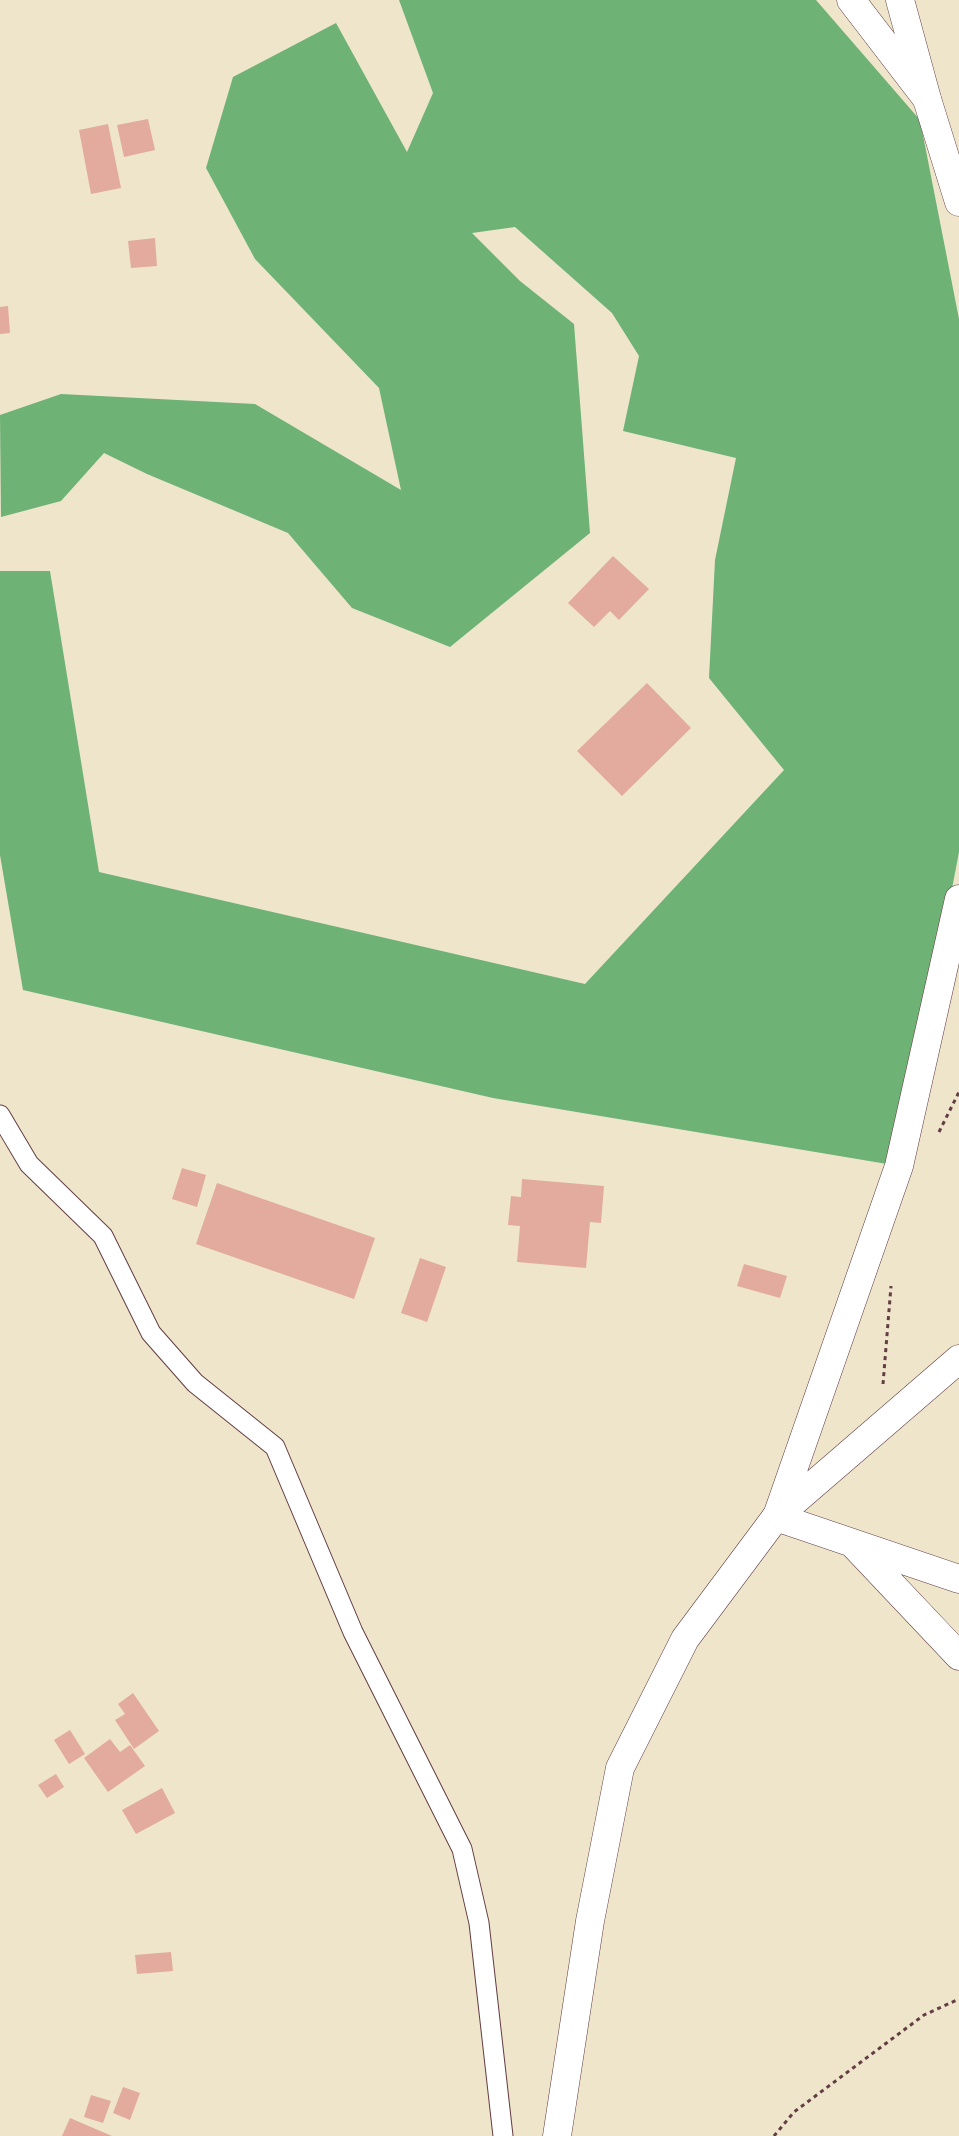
<!DOCTYPE html>
<style>
body{margin:0}
canvas{display:block;background:#eee5cb}
</style>
<canvas width="959" height="2136"></canvas>
<script>
const c = document.querySelector('canvas').getContext('2d');
c.lineJoin = 'round';
function fillPath(path, color) { c.fillStyle = color; c.fill(path, 'evenodd'); }
function trace(path, color, width, dash) { c.strokeStyle = color; c.lineWidth = width; c.lineCap = dash ? 'butt' : 'round'; c.setLineDash(dash || []); c.stroke(path); }
fillPath(new Path2D(`
 M 399,0 L 816,0 L 920,120 L 959,319 L 959,852 L 899,1166 L 493,1098 L 23,990 L 0,855 L 0,571 L 50,571 L 99,872 L 585,984 L 784,770 L 709,678 L 715,560 L 736,458 L 623,431 L 639,356 L 612,313 L 515,227 L 472,233 L 520,281 L 574,324 L 590,533 L 450,647 L 352,608 L 288,533 L 147,474 L 104,453 L 61,501 L 1,517 L 0,415 L 61,394 L 255,404 L 401,490 L 379,388 L 255,259 L 206,168 L 233,77 L 336,23 L 407,152 L 433,93 Z`), '#6eb276');
fillPath(new Path2D(`
 M 148,119 L 155,150 L 124,157 L 117,125 Z
 M 108,124 L 121,188 L 91,194 L 79,130 Z
 M 155,238 L 157,266 L 131,268 L 128,241 Z
 M 8,306 L 10,333 L 0,334 L 0,307 Z
 M 613,556 L 649,589 L 619,620 L 610,611 L 594,627 L 568,603 Z
 M 647,683 L 691,728 L 622,796 L 577,751 Z
 M 182,1168 L 206,1175 L 197,1207 L 172,1199 Z
 M 522,1179 L 604,1186 L 601,1223 L 590,1222 L 586,1268 L 517,1262 L 520,1226 L 508,1225 L 511,1196 L 521,1197 Z
 M 217,1183 L 375,1238 L 354,1299 L 196,1244 Z
 M 420,1258 L 446,1267 L 427,1322 L 401,1313 Z
 M 744,1264 L 787,1276 L 780,1298 L 737,1286 Z
 M 133,1693 L 159,1731 L 134,1749 L 115,1720 L 125,1714 L 118,1704 Z
 M 70,1730 L 85,1754 L 69,1764 L 54,1740 Z
 M 110,1739 L 120,1752 L 130,1745 L 145,1766 L 108,1792 L 84,1758 Z
 M 56,1774 L 64,1787 L 47,1798 L 38,1785 Z
 M 162,1788 L 175,1813 L 136,1834 L 122,1810 Z
 M 171,1952 L 173,1971 L 137,1974 L 135,1955 Z
 M 123,2087 L 140,2093 L 130,2120 L 113,2113 Z
 M 91,2095 L 111,2101 L 103,2123 L 84,2117 Z
 M 70,2118 L 112,2136 L 62,2136 Z`), '#e2ab9d');
const service = new Path2D(`
 M 0,1115 L 29,1164 L 103,1236 L 151,1333 L 195,1383 L 275,1447 L 353,1632 L 462,1849 L 479,1923 L 503,2136`);
const minor = new Path2D(`
 M 851,0 L 927,99
 M 776,1517 L 959,1579
 M 855,1546 L 959,1656`);
const tertiary = new Path2D(`
 M 900,0 L 927,99 L 959,202
 M 777,1516 L 899,1166 L 959,899
 M 557,2136 L 590,1921 L 620,1768 L 685,1639 L 776,1517 L 959,1359`);
trace(service, '#633d43', 21);
trace(minor, '#633d43', 29);
trace(tertiary, '#633d43', 29);
trace(new Path2D(`
 M 939,1132 L 959,1092
 M 883,1384 L 891,1286
 M 774,2136 L 794,2112 L 924,2015 L 959,1999`), '#633d43', 3, [4, 4]);
trace(service, '#fff', 19);
trace(minor, '#fff', 28);
trace(tertiary, '#fff', 28);
</script>
